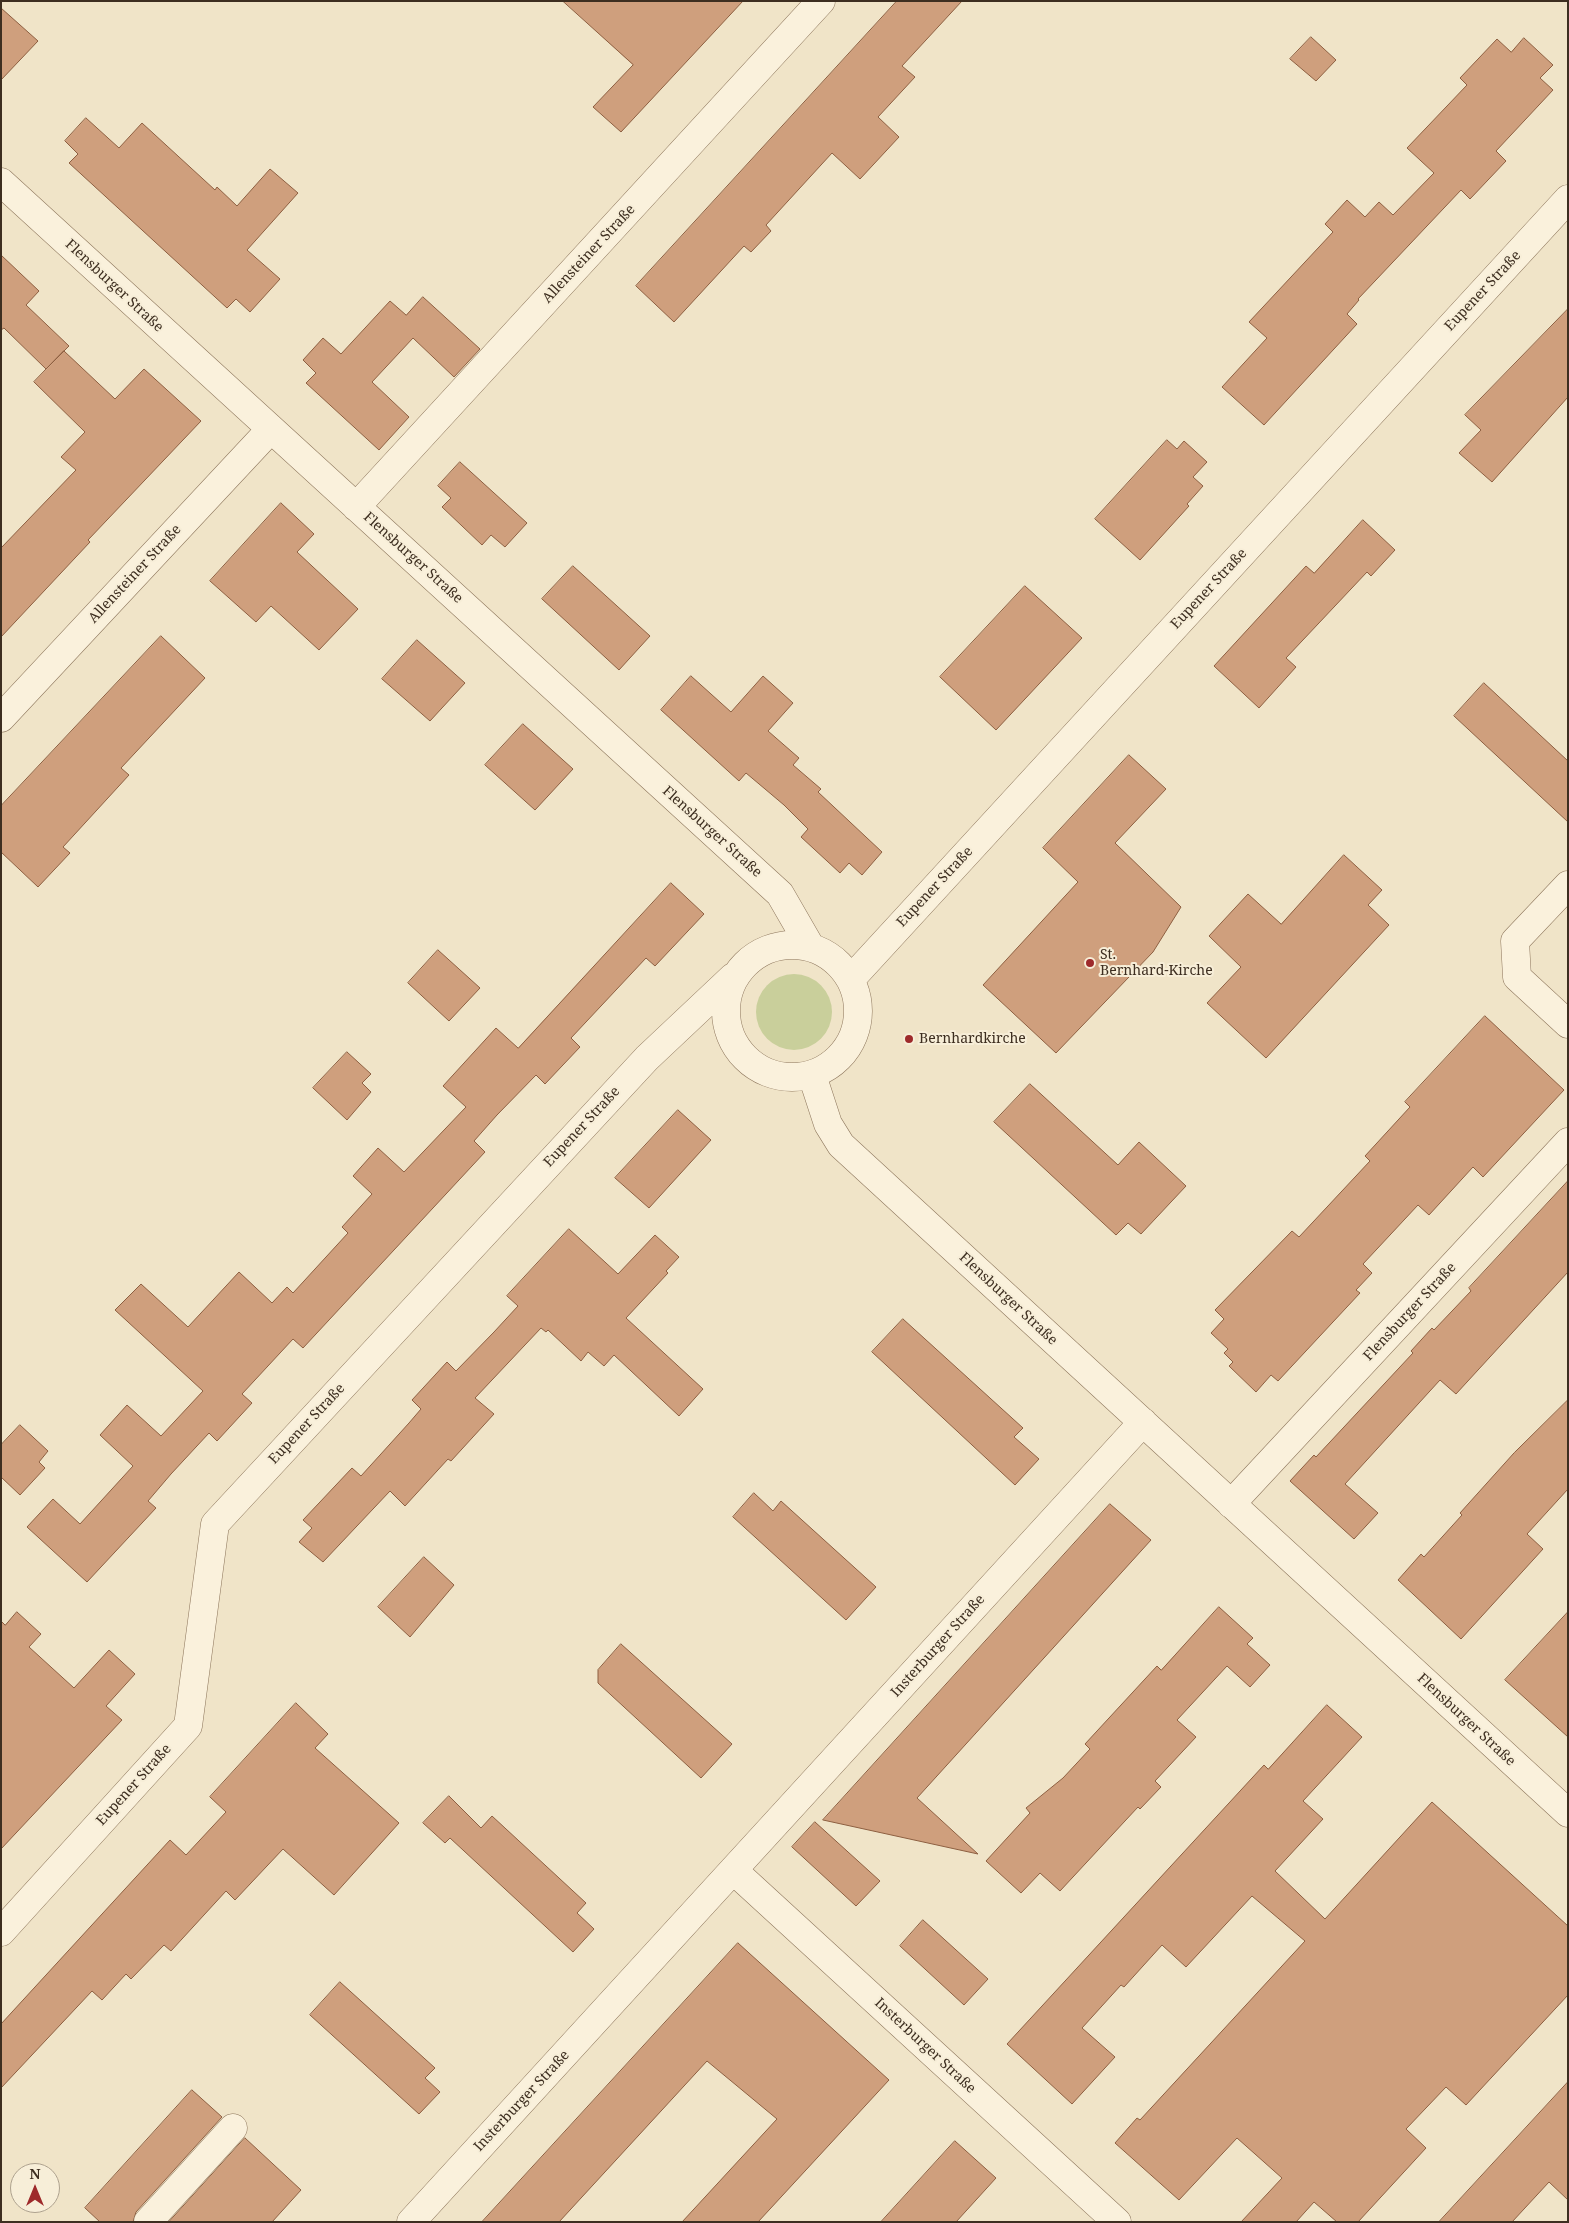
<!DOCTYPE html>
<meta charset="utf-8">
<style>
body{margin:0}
#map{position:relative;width:1569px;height:2223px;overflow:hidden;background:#f0e4c8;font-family:"Noto Serif",serif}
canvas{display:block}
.frame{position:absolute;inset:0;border:2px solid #3d2e20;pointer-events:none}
.north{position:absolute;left:10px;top:2163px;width:50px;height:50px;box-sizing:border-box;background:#f7eed8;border:1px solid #ada18e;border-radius:50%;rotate:0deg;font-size:14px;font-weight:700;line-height:20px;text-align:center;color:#3d2e20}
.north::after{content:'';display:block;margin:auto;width:18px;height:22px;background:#9e2a2b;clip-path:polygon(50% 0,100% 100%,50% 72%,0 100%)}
</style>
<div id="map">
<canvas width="1569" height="2223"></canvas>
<div class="frame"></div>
<div class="north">N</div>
</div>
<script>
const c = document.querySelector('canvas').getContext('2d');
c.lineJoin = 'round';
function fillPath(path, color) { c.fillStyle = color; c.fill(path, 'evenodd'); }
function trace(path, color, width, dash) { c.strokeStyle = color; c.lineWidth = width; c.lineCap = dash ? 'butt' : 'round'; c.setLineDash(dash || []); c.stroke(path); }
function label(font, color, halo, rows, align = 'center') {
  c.font = font + ' "Noto Serif",serif'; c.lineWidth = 4; c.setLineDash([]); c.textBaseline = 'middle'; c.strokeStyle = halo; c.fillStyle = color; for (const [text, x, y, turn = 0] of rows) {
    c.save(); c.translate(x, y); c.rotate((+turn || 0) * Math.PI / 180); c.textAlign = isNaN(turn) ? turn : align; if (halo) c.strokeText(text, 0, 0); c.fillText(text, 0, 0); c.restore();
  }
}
fillPath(new Path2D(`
 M756 1012a38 38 0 1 1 76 0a38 38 0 1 1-76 0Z`), '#c9cf9b');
const building = new Path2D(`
 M 563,1 L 743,1 L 621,132 L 593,107 L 633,65 Z
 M 897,1 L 962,1 L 902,66 L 915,77 L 878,117 L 899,137 L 860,179 L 832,153 L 766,225 L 771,231 L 751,252 L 744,246 L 674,322 L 636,286 Z
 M 1,8 L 38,41 L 1,80 Z
 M 1311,37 L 1336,60 L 1316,81 L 1290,59 Z
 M 1524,38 L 1553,65 L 1540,78 L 1553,90 L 1496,151 L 1506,161 L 1470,199 L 1461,190 L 1358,299 L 1359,300 L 1347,314 L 1357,324 L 1264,425 L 1222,387 L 1267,338 L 1249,322 L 1333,232 L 1325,224 L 1347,200 L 1365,217 L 1379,202 L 1393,215 L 1434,173 L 1407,148 L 1467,85 L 1460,78 L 1497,39 L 1511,52 Z
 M 86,118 L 119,148 L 142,123 L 215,190 L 217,187 L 237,206 L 270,169 L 298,193 L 247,250 L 280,279 L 250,312 L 236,299 L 227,308 L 69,163 L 78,154 L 65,141 Z
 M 1,255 L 39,291 L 26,305 L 69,346 L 46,369 L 4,328 L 1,330 Z
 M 423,297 L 480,349 L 454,377 L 413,338 L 372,382 L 409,417 L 379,450 L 306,383 L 316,373 L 303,360 L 323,338 L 341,354 L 390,301 L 406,315 Z
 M 1568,309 L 1568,397 L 1492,482 L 1459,453 L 1481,430 L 1465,415 Z
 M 64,351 L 115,399 L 144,369 L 201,421 L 88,540 L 90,542 L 1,637 L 1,548 L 76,470 L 61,457 L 85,432 L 34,382 Z
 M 1167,440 L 1177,449 L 1184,441 L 1207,462 L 1193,477 L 1203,486 L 1187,504 L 1189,506 L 1140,560 L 1095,519 Z
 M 460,462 L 527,523 L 505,547 L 491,535 L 482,545 L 442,507 L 451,498 L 438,486 Z
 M 281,503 L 314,534 L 297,552 L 358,609 L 319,650 L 271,606 L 256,622 L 210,581 Z
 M 1363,520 L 1395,550 L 1371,576 L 1367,572 L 1286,658 L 1296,667 L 1259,708 L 1214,666 L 1306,566 L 1314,573 Z
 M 573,566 L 650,636 L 619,670 L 542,599 Z
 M 1025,586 L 1082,638 L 996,730 L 940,677 Z
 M 161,636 L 205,678 L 121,768 L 129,775 L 63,847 L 70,853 L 38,887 L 1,852 L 1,806 Z
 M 417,640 L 465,683 L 430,721 L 382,679 Z
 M 691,676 L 731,712 L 763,676 L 793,703 L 768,731 L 799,758 L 793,765 L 821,789 L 818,792 L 882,852 L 862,875 L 849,863 L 840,873 L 801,837 L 808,829 L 784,805 L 746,773 L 739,781 L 661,710 Z
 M 1484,683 L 1568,761 L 1568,822 L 1454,716 Z
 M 523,724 L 573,769 L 535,810 L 485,765 Z
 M 1129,755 L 1166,789 L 1115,843 L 1181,907 L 1153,952 L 1056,1053 L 983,985 L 1078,882 L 1043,848 Z
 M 1344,855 L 1382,890 L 1368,905 L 1389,925 L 1266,1058 L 1207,1003 L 1241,967 L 1209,936 L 1248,894 L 1281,924 Z
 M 671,883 L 704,914 L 655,966 L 646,958 L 571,1038 L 580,1047 L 545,1084 L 536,1075 L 497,1115 L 474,1141 L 485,1152 L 303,1348 L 293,1339 L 242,1394 L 252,1403 L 217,1441 L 209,1433 L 171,1474 L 148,1501 L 156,1508 L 87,1582 L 27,1527 L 53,1499 L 80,1524 L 133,1466 L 100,1435 L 127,1405 L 161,1436 L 203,1391 L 115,1310 L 141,1284 L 188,1327 L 239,1272 L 272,1303 L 287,1287 L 293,1293 L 348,1233 L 342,1227 L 372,1194 L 353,1176 L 378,1148 L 404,1172 L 466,1107 L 443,1086 L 496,1028 L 518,1048 Z
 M 438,950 L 480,988 L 449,1021 L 408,983 Z
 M 1485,1016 L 1564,1090 L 1483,1177 L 1473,1167 L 1429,1215 L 1418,1205 L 1363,1264 L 1372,1273 L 1356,1290 L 1360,1293 L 1278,1381 L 1271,1375 L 1256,1392 L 1229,1366 L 1233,1362 L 1224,1353 L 1228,1349 L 1211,1333 L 1224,1319 L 1215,1310 L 1292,1231 L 1299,1237 L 1370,1161 L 1365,1156 L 1410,1107 L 1405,1102 Z
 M 347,1052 L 371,1074 L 362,1083 L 371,1092 L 347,1120 L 313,1088 Z
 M 1030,1084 L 1118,1165 L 1139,1142 L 1186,1186 L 1141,1234 L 1128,1223 L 1116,1235 L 994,1122 Z
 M 678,1110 L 711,1140 L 649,1208 L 615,1178 Z
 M 1568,1181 L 1568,1272 L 1456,1394 L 1440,1380 L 1345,1484 L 1378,1513 L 1354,1539 L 1290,1481 L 1314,1455 L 1316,1457 L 1413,1353 L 1411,1351 L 1432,1328 L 1434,1330 L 1471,1291 L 1469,1288 Z
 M 569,1229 L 618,1274 L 655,1235 L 679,1257 L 666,1271 L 668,1273 L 626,1318 L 703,1389 L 679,1416 L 614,1355 L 604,1366 L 588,1352 L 581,1361 L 548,1330 L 546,1332 L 541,1328 L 475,1398 L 494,1414 L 451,1461 L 448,1459 L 405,1506 L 390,1491 L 323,1562 L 299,1542 L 312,1528 L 303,1520 L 352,1468 L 361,1476 L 409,1423 L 421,1409 L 412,1400 L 447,1362 L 456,1371 L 494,1332 L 518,1306 L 507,1296 Z
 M 903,1319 L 1023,1428 L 1014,1437 L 1039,1459 L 1015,1485 L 872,1352 Z
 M 1568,1400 L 1568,1489 L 1527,1534 L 1543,1549 L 1461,1639 L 1398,1580 L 1421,1554 L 1424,1557 L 1462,1515 L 1460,1513 L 1514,1453 Z
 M 20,1425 L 48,1451 L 39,1462 L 45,1468 L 20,1495 L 1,1477 L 1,1445 Z
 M 754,1493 L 773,1511 L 781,1501 L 876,1587 L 846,1620 L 733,1517 Z
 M 1110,1504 L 1151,1540 L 917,1798 L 978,1854 L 823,1820 Z
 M 424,1557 L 454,1585 L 410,1637 L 378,1607 Z
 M 1219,1607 L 1253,1638 L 1247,1644 L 1270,1665 L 1250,1687 L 1227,1666 L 1177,1720 L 1196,1737 L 1155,1781 L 1161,1787 L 1140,1809 L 1138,1807 L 1060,1891 L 1040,1873 L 1021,1893 L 986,1861 L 1030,1813 L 1026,1808 L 1063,1778 L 1090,1749 L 1085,1744 L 1157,1666 L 1161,1670 Z
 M 17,1612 L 41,1634 L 29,1647 L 74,1688 L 109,1650 L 135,1674 L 106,1706 L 122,1720 L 1,1849 L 1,1621 L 5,1625 Z
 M 1568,1612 L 1568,1737 L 1505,1680 Z
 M 621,1644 L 732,1744 L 701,1778 L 598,1683 L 598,1670 Z
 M 296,1703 L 328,1734 L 315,1748 L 399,1823 L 334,1895 L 283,1849 L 235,1900 L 226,1891 L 171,1951 L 164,1945 L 131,1979 L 126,1974 L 102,2000 L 92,1991 L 1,2088 L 1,2024 L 170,1840 L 186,1855 L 226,1812 L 210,1797 Z
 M 1327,1705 L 1362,1737 L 1303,1801 L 1323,1819 L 1275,1871 L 1325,1919 L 1432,1802 L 1568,1926 L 1568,1995 L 1466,2105 L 1446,2087 L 1406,2129 L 1426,2148 L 1358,2222 L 1337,2222 L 1314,2202 L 1296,2222 L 1241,2222 L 1282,2178 L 1237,2138 L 1179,2200 L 1115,2143 L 1137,2118 L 1140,2120 L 1305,1941 L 1252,1896 L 1186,1967 L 1162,1945 L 1124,1987 L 1121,1985 L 1082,2028 L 1115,2057 L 1072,2104 L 1007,2044 L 1264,1765 L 1268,1769 Z
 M 449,1796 L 481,1828 L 492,1816 L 586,1903 L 577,1913 L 594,1929 L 573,1952 L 450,1838 L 445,1843 L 423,1823 Z
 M 815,1822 L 880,1881 L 856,1906 L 792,1847 Z
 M 923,1920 L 988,1979 L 964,2005 L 900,1946 Z
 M 738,1943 L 889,2080 L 758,2222 L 682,2222 L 777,2119 L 707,2061 L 559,2222 L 482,2222 Z
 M 340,1982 L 435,2068 L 425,2078 L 440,2092 L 419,2114 L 310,2015 Z
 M 1568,2082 L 1568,2200 L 1549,2182 L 1512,2222 L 1439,2222 Z
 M 192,2090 L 222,2117 L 136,2212 L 133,2222 L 100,2222 L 85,2208 Z
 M 245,2138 L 301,2190 L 272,2222 L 169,2222 Z
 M 955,2141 L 996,2178 L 956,2222 L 881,2222 Z`);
fillPath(building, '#cf9f7d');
trace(building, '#8d5f41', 1);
const minor = new Path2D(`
 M 1,182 L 780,894 L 810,946
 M 356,507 L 821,1
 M 1,718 L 270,430
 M 1568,885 L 1515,941 L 1517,977 L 1568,1024
 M726 1011a66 66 0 1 1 132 0a66 66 0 1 1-132 0Z
 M 851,979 L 1568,199
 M 812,1075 L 828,1124 L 841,1145 L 1568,1813
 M 1231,1504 L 1568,1142
 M 733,1870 L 1117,2222
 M 1,1932 L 188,1726 L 215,1524 L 647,1058 L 733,977
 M 148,2222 L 233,2128
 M 411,2222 L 1143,1422`);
trace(minor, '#8d765c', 29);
trace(minor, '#faf1dc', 28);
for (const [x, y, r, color] of [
 [1090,963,5,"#9e2a2b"],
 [909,1039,5,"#9e2a2b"]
]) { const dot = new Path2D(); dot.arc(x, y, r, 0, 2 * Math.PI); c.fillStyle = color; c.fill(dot); trace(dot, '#f7eed8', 2); }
label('14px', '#3d2e20', '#f7eed8', [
 ["Allensteiner Straße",589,254,-47],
 ["Flensburger Straße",114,286,43],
 ["Eupener Straße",1483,291,-47],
 ["Flensburger Straße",413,558,42],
 ["Allensteiner Straße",135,574,-47],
 ["Eupener Straße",1209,589,-47],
 ["Flensburger Straße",712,832,42],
 ["Eupener Straße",935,887,-47],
 ["Eupener Straße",582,1127,-47],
 ["Flensburger Straße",1008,1299,43],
 ["Flensburger Straße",1410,1312,-47],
 ["Eupener Straße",307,1424,-47],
 ["Insterburger Straße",938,1646,-48],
 ["Flensburger Straße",1466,1720,43],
 ["Eupener Straße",134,1785,-48],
 ["Insterburger Straße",925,2046,43],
 ["Insterburger Straße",522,2101,-47]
]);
label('14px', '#3d2e20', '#f7eed8', [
 ["St.",1100,955],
 ["Bernhard-Kirche",1100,971],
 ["Bernhardkirche",919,1039]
], 'left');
</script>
